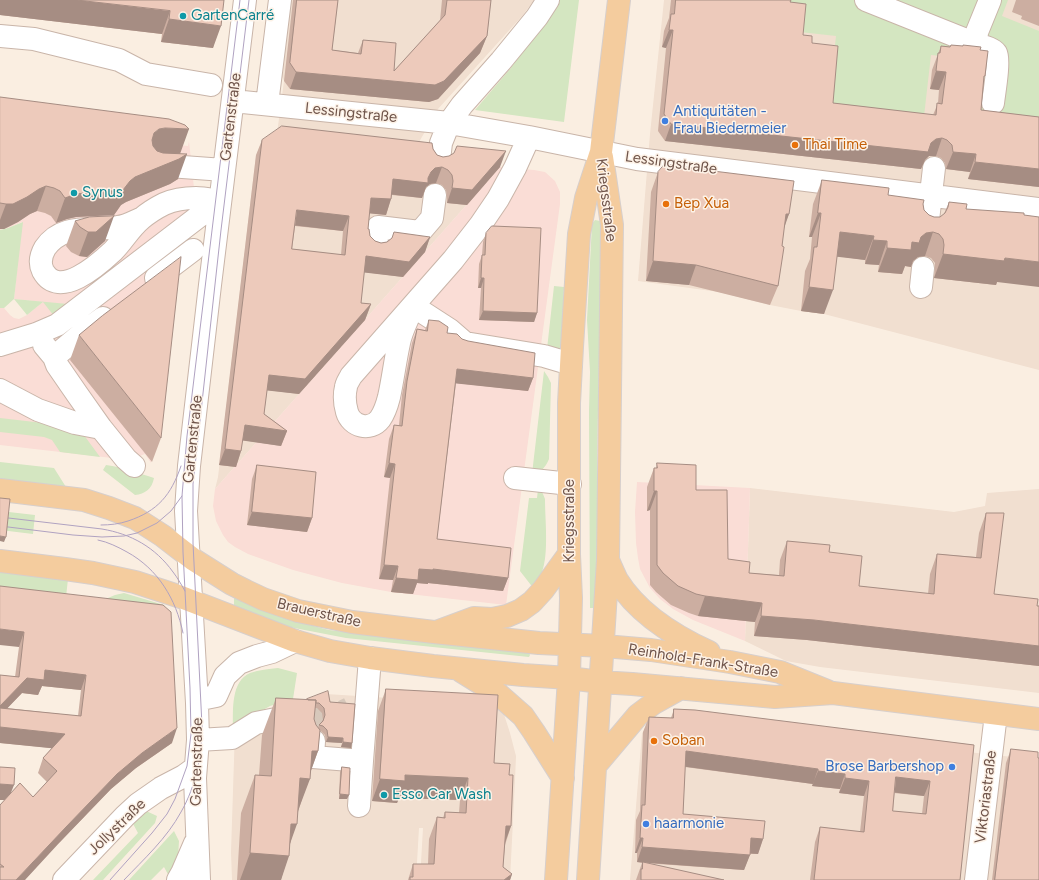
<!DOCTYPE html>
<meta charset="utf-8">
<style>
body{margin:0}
canvas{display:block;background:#faeee1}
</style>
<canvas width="1039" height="880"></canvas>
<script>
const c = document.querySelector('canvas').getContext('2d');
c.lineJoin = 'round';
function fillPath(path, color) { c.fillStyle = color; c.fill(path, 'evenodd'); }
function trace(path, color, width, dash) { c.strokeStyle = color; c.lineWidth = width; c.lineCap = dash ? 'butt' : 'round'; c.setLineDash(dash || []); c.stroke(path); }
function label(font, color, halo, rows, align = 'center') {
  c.font = font + ' Figtree,sans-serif'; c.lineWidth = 3; c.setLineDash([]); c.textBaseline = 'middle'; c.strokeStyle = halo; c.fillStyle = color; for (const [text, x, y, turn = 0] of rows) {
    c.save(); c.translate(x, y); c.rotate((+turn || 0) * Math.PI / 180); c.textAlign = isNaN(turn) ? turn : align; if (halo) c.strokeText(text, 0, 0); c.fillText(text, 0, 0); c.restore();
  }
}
fillPath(new Path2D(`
 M 286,0 L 534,0 L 523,15 L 438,109 L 411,156 L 500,167 L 215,489 L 218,477 L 256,155 L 276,141 L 284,81 L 278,68 Z
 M 664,0 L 1039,0 L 1039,370 L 824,314 L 801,311 L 770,305 L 719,292 L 638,281 L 650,134 Z
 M 750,488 L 954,512 L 985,506 L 987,493 L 1039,489 L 1039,693 L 820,667 L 786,661 L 745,641 Z
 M 326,694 L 501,705 L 510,733 L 516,756 L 515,780 L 510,880 L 420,880 L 423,828 L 419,828 L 416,880 L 232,880 L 231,852 L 235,729 Z
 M 666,718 L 1039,760 L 1039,880 L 630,880 L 642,733 L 644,731 Z`), '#f1dfd0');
fillPath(new Path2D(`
 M 0,123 L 188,146 L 189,141 L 196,207 L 178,221 L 151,463 L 145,454 L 129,460 L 0,445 L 0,308 L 4,308 L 10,315 L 14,318 L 19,319 L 27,315 L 43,302 L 14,299 L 22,222 L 8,228 L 0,230 Z
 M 500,167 L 534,170 L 545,172 L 555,181 L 560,192 L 560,204 L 506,605 L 391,592 L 342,583 L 293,570 L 248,554 L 235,547 L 228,542 L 223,535 L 216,521 L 213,506 L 215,489 Z
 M 637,482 L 750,488 L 745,641 L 693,620 L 673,609 L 660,599 L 650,588 L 640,569 L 638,558 L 636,543 L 635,512 Z`), '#faddd6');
fillPath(new Path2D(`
 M 559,0 L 579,0 L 564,122 L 475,110 L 510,69 L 553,10 Z
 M 765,0 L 1008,0 L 1002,16 L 1039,31 L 1039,130 L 977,123 L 983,60 L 931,55 L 923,125 L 827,115 L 836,36 L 800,32 Z
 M 595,220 L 600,221 L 602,224 L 597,456 L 597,608 L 590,608 L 589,411 L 590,372 L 587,320 L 592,224 Z
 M 23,222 L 14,299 L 68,304 L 54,316 L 43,302 L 27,315 L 14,299 L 4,308 L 0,308 L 0,230 L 8,228 Z
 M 554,286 L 564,287 L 561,353 L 547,349 Z
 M 544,371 L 548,377 L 551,383 L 549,459 C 544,470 542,470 532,474 Z
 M 0,418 L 78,427 L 100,457 L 60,452 L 52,440 L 44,437 L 0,432 Z
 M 0,462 L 54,468 L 66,487 L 65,488 L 0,480 Z
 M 106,465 C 123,467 138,473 154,478 C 152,489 145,494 135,495 L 103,470 Z
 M 538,489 L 540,489 L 543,494 L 545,499 C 545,520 549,553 542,572 C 540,578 537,583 534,589 L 520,571 L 529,498 L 537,498 Z
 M 0,511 L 35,515 L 33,534 L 0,530 Z
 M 0,572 L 68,579 L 66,597 L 0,590 Z
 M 124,593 L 164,605 L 166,609 L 96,603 L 115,595 Z
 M 234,598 L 269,613 L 298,622 L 329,630 L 529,653 L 530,655 L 529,657 L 346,638 L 284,626 L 234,607 Z
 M 278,668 L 297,673 L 293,699 L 270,706 L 233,727 C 233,710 231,681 250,673 C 259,670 269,669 278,668 Z
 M 144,810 L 157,816 L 155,823 L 103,880 L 93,880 L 138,833 L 131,820 Z
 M 174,831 L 179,841 L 178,858 L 170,878 L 164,867 L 151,880 L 129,880 Z`), '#d4e6c1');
trace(new Path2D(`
 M 311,719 L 315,719 L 343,711 L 349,708`), '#d7c8bb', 22, [22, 11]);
const minor = new Path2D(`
 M 866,0 L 976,44 L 977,32 L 990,0
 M 0,36 L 34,39 L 119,60 L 146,74 L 211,85
 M 976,44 C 982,46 992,48 996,53 C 1000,60 994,94 993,103
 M 233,101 L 449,123 L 529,137 L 637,159 L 1039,209
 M 267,104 L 280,0
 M 529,137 L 515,168 L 498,199 L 481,224 L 453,260 L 351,376 C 349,380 346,384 346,387 C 344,395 345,405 347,412 C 351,426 370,432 380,419 C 385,412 387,405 389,397 C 393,379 395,361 399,343 C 401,331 409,317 413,306 L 450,330 L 465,343 L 544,356 L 571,364
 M 439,160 L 441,143 L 449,123 L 462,105 L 501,61 L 537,17 L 548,0
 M 155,165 L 224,170
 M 140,219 C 133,222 126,226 118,227 C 92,232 63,222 45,248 C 41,255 39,263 43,271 C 59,300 98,265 113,251 C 123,241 130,228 141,219 C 148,213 156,208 164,204 C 173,200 186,198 196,198 C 204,198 213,200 220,201
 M 927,229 L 934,168
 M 376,246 L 378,227 L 420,232 L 432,218 L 435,195
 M 156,278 L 193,250
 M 921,287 L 923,268
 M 0,345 L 36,334 L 57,325 L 202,214
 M 44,345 L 54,357 L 57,365 L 77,394 L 101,428 L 126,459 L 134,466
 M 54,357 L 85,331 L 103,318
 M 0,390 L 38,410 L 75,423 L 101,428
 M 515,478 L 570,484
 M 197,703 L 201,699 L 216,696 L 225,676 L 239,663 L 257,656 L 272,652 L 295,641
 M 198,740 L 232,738 L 256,723 L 281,718 L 296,719
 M 314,741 L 313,757 L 362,761 L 370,658
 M 359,806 L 362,761
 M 64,880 L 125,816 L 138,804 L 161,788 L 184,776 L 195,768
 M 178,880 L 182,873 L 195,843
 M 199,880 L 195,778 L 198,740 L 197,703 L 186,511 L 189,466 L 210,285 L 245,0
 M 976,880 L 996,714`);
const major = new Path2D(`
 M 0,490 L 84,500 L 109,508 L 135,518 L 163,536 L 194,560 L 232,584 L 246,591 L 263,599 L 298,611 L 352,622 L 434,632 L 539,643 L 604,646 L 651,650 L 730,662 L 780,672 L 827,691
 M 608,560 C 611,567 614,574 617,580 C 638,614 674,636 709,652
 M 0,561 L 65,569 L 93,573 L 135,582 L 181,597 L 295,641 L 330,651 L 370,658 L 433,666 L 523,675 L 569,678 L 600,682 L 632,684 L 775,697 L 833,693 L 1039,719
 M 439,631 L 474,618 L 492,619 L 507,616 L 521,610 L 532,602 L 543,590 L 569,554
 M 461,671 L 498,694 L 523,716 L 534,732 L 563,778
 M 595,766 L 638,715 L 654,703 L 681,688
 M 556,880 L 569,678 L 571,598 L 569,554 L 569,403 L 572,347 L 579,234 L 586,198 L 601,152 L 619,0
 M 588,880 L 608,560 L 612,225 L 602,157`);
trace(minor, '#c9b5a9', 24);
trace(major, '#d7cfcc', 24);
trace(minor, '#fff', 22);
trace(major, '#f4cc9e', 22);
trace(new Path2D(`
 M 0,517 L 102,529 C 131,534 155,547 173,572 C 177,577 181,584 185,591
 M 101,525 C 110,525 119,524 128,521 C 158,511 171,495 181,466
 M 0,526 L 73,535 L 102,537 L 124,536 L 137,533 L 157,523 L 171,511 L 182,496
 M 98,540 C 108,542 118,547 127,552 C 158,569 176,599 183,633
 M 110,880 L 152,833 L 167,814 L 175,799 L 187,766 L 191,734 L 190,688 L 183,552 L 182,496 L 187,436 L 240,0
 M 124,880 C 144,859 167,838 181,812 C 196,786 202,755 202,726 L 193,543 L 193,484 L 221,230 L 249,0`), '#b0a2c1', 1);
fillPath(new Path2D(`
 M 0,0 L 224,0 L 213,48 L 161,42 L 162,34 L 0,15 Z
 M 293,0 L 338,0 L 332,50 L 358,53 L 363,40 L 394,71 L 440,21 L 442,0 L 491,0 L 487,36 L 480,53 L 438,99 L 429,102 L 290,89 L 284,81 Z
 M 671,0 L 791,0 L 790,2 L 803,35 L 812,43 L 833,103 L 933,115 L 938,103 L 939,90 L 930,89 L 932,70 L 941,46 L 950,47 L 951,45 L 980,50 L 984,80 L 981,110 L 1039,117 L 1039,187 L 968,179 L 970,172 L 946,169 L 945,163 L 941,158 L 936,156 L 929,156 L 925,160 L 921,169 L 665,141 L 658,131 L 666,48 L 662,47 L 664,31 L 669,18 Z
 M 1016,0 L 1039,0 L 1039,26 L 1021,19 L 1022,16 L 1012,12 Z
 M 0,97 L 180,154 L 178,179 L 170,184 L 126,202 L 121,205 L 114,215 L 76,217 L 67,219 L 56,223 L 51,216 L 45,213 L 37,211 L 30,214 L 18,222 L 4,229 L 0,229 Z
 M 262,140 L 433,149 L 437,155 L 443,157 L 500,167 L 467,205 L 447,203 L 447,197 L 446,190 L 442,185 L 436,183 L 430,184 L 426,187 L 422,198 L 392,195 L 386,215 L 369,213 L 368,229 L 370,236 L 375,241 L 381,243 L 430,237 L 425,252 L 403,277 L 364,272 L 361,303 L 371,304 L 365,320 L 299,394 L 267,390 L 264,414 L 287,431 L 281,446 L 242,440 L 241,451 L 236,467 L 219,465 L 256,155 ZM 295,226 L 343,231 L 341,255 L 292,249 Z
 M 658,172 L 789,214 L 784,226 L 778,286 L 770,305 L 689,285 L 646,281 L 651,192 Z
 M 822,180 L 888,195 L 923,204 L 924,210 L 929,215 L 934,217 L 940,217 L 944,214 L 949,202 L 966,209 L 997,282 L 996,285 L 934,278 L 935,269 L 935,263 L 931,258 L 925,256 L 918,257 L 913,261 L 911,267 L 905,266 L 902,274 L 878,272 L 879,265 L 865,264 L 865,260 L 837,256 L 824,314 L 801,311 L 805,271 L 810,259 L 812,237 L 809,237 L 813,204 Z
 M 75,221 L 105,241 L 87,257 L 79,256 L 71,252 L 66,246 Z
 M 486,233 L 537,313 L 534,322 L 479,320 L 481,288 L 478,288 L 479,264 L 482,255 L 483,242 Z
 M 429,320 L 447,333 L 462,339 L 533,378 L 528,391 L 456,383 L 437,539 L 508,578 L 503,591 L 428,583 L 428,584 L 417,583 L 413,594 L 391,592 L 393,580 L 379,579 L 390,478 L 384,477 L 389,439 L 394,425 L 399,425 L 402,395 L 412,343 L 417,329 L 425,330 Z
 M 79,335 L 161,438 L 152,462 L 70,360 Z
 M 657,463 L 696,490 L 728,559 L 749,573 L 779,575 L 780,560 L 787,541 L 829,552 L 859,586 L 928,594 L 930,574 L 937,554 L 976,557 L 979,533 L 986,513 L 994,594 L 1039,606 L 1039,666 L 807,640 L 754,636 L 755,622 L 698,616 L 689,613 L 671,605 L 656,592 L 650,585 L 650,510 L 647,511 L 647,487 L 654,468 L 656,468 Z
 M 257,465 L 312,518 L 307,532 L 247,525 L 252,479 Z
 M 0,586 L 172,743 L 136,768 L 111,789 L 60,842 L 0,880 L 0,805 L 5,800 L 0,800 L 0,767 L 11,793 L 33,797 L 47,782 L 38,773 L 43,758 L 52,748 L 0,743 L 0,675 L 15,677 L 19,647 ZM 42,686 L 81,690 L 78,716 L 7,708 L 22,693 L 38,695 Z
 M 386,689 L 509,775 L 511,826 L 505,845 L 503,867 L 512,874 L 510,880 L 408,880 L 413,864 L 428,864 L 429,839 L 437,817 L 443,818 L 445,812 L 459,813 L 460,800 L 399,798 L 397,803 L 372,801 L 378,711 Z
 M 276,698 L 330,702 L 351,748 L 341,747 L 342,743 L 326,742 L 325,735 L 320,730 L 318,751 L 310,773 L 298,812 L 281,880 L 237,880 L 241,813 L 255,775 L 259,775 L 262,735 ZM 315,708 L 317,708 L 322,713 L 323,720 L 319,725 L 318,728 L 316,725 L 314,719 Z
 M 674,709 L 974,745 L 960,880 L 810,880 L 815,842 L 820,827 L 860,832 L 864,796 L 839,793 L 840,789 L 812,786 L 813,784 L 685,767 L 683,814 L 763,839 L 758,854 L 750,854 L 744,870 L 644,863 L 724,880 L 636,880 L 642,863 L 637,862 L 637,853 L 635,853 L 636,820 L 640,811 L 643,732 L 649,717 L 671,718 ZM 894,793 L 924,796 L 922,814 L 893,811 Z
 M 1011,749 L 1038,758 L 1039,880 L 992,880 L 1006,763 Z
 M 342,767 L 347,799 L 339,799 L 340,772 Z`), '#ccaea1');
fillPath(new Path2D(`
 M 0,0 L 77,0 L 170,11 L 162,34 L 0,15 Z
 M 169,19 L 221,26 L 213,48 L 161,42 Z
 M 669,30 L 673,30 L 666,48 L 662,47 Z
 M 487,36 L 480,53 L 438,99 L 429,102 L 290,89 L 296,72 L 435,85 Z
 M 936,71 L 946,72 L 939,90 L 930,89 Z
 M 671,124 L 931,143 L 936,139 L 942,138 L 936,156 L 929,156 L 925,160 L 921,169 L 665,141 Z
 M 165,128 L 189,129 L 180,154 L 145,158 L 154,133 L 159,129 Z
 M 506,151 L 500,167 L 467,205 L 447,203 L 452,188 Z
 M 953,152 L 976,154 L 970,172 L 946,169 Z
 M 187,154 L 178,179 L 170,184 L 126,202 L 121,205 L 114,215 L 76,217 L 67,219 L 56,223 L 65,198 L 76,194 L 85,193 L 130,181 L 135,177 Z
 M 975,162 L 1039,169 L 1039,187 L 968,179 Z
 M 442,167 L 436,183 L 430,184 L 426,187 L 422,198 L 387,194 L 393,179 L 431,172 L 435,168 Z
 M 46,186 L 37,211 L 30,214 L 18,222 L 4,229 L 0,229 L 0,220 L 6,204 Z
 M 371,198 L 391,199 L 386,215 L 366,213 Z
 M 297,210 L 349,216 L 343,231 L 291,225 Z
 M 818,213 L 821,213 L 812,237 L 809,237 Z
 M 786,214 L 789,214 L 782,234 Z
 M 114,216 L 105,241 L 87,257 L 79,256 L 88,232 Z
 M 840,232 L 874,236 L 865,260 L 831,256 Z
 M 933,232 L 925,256 L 918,257 L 913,261 L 911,267 L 905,266 L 902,274 L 878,272 L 887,248 L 921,237 L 926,233 Z
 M 430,237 L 425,252 L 403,277 L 360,272 L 366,256 Z
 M 873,240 L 887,241 L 879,265 L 865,264 Z
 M 943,254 L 1005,258 L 1039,262 L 1039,287 L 997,282 L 996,285 L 934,278 Z
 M 653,261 L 696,265 L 689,285 L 646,281 Z
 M 481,278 L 484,278 L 481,288 L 478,288 Z
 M 809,287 L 833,290 L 824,314 L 801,311 Z
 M 371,304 L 365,320 L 299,394 L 263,390 L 269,375 Z
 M 483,311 L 537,313 L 534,322 L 479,320 Z
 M 457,369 L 533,378 L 528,391 L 452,383 Z
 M 245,425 L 287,431 L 281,446 L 239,440 Z
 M 225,449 L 241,451 L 236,467 L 219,465 Z
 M 389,463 L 395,464 L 390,478 L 384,477 Z
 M 654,491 L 657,491 L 650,510 L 647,511 Z
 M 252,512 L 312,518 L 307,532 L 247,525 Z
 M 0,536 L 6,537 L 4,542 L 0,541 Z
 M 384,565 L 398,566 L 393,580 L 379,579 Z
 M 419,569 L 433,569 L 508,578 L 503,591 L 428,583 L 428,584 L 417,583 L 413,594 L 391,592 L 396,578 Z
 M 705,596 L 762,603 L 755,622 L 698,616 Z
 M 761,616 L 814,620 L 1039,646 L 1039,666 L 807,640 L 754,636 Z
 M 0,629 L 24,632 L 19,647 L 0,645 Z
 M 45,670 L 86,675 L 81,690 L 42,686 L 38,695 L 22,693 L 0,716 L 0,706 L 27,678 Z
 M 0,727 L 65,734 L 59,749 L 0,743 Z
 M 177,728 L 172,743 L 136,768 L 111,789 L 60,842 L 25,880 L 16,880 L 66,827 L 117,774 L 142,753 Z
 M 328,737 L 343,738 L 342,743 L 326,742 Z
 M 343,742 L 352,743 L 351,748 L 341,747 Z
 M 312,751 L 318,751 L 308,779 L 310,779 L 296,816 L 300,778 Z
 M 686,751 L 818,769 L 813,784 L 680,766 Z
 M 818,771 L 845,774 L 840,789 L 812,786 Z
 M 405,775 L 468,778 L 460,800 L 399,798 L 397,803 L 372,801 L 380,779 Z
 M 896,777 L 930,781 L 924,796 L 890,792 Z
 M 845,778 L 869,781 L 864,796 L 839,793 Z
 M 0,784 L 14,785 L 8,800 L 0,800 Z
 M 340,794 L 349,795 L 347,799 L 339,799 Z
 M 291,824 L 297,824 L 286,855 L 289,856 L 281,880 L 240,880 L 250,853 Z
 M 506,826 L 511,826 L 503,848 Z
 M 640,838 L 643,838 L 637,853 L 635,853 Z
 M 751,838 L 763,839 L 758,854 L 745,853 Z
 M 642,847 L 750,855 L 744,870 L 637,862 Z
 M 512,874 L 510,880 L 504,880 Z`), '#a68d83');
const building = new Path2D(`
 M 77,0 L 224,0 L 221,26 L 169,19 L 170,11 Z
 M 297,0 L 338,0 L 332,50 L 361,54 L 363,40 L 396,43 L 394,71 L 445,15 L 447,0 L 491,0 L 487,36 L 444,81 L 435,85 L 296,72 L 290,63 Z
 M 676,0 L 791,0 L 790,2 L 806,4 L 803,35 L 812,36 L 812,43 L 838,46 L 833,103 L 936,115 L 937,103 L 942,104 L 946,72 L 936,71 L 938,53 L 940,53 L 941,46 L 950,47 L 951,45 L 963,46 L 963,45 L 981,47 L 980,50 L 988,51 L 985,76 L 984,76 L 981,110 L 1039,117 L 1039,169 L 975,162 L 976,154 L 953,152 L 952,145 L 947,140 L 942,138 L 936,139 L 931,143 L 928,152 L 671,124 L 664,114 L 673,30 L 669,30 L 671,14 L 674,14 Z
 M 0,97 L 169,119 L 185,125 L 189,129 L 165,128 L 159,129 L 154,133 L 152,140 L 153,146 L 157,151 L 163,153 L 187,154 L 179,159 L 135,177 L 130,181 L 123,190 L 85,193 L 76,194 L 65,198 L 60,191 L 54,188 L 46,186 L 39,189 L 27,197 L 13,204 L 6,204 L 0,203 Z
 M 282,126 L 432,143 L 433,149 L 437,155 L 443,157 L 449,156 L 454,153 L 457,146 L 506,151 L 472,190 L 452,188 L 453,181 L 452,175 L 448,170 L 442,167 L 435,168 L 431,172 L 428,178 L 428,183 L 393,179 L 391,199 L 371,198 L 368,229 L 369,229 L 370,236 L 375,241 L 381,243 L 387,242 L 392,238 L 394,232 L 430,237 L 409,262 L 366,256 L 361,303 L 371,304 L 305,379 L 269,375 L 264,414 L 287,431 L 245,425 L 241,451 L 225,449 L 262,140 ZM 297,210 L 349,216 L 345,255 L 292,249 Z
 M 665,164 L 705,170 L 794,181 L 789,214 L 786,214 L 782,246 L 784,247 L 778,286 L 696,265 L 653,261 L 658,172 Z
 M 822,180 L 889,188 L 888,195 L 924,200 L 923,204 L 924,210 L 929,215 L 934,217 L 940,217 L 945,213 L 948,207 L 949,202 L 967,204 L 966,209 L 1024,213 L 1024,215 L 1039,217 L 1039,262 L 1005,258 L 1004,261 L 943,254 L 944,245 L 943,239 L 939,234 L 933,232 L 926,233 L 921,237 L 919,243 L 912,242 L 911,250 L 887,248 L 887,241 L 873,240 L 874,236 L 840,232 L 833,290 L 809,287 L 814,247 L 817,247 L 821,213 L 818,213 Z
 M 114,216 L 96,232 L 88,232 L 80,227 L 75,221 L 89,217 Z
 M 492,226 L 541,228 L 537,313 L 483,311 L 484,278 L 481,278 L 482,255 L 485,255 L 486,233 Z
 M 181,257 L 161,438 L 79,335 L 102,316 Z
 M 429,320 L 439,321 L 448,327 L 447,333 L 457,334 L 462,339 L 468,341 L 535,353 L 533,378 L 457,369 L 437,539 L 511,548 L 508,578 L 433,569 L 433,570 L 419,569 L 418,580 L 396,578 L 398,566 L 384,565 L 395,464 L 389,463 L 394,425 L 402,426 L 407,381 L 417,329 L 427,331 Z
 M 657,463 L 696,465 L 696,490 L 727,490 L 728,559 L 750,562 L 749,573 L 784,576 L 787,541 L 830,545 L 829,552 L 862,556 L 859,586 L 934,594 L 937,554 L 981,558 L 986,513 L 1004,513 L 994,594 L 1038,599 L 1037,606 L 1039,606 L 1039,646 L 814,620 L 761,616 L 762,603 L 705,596 L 696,594 L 678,586 L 663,573 L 657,565 L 657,491 L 654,491 L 654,468 L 657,468 Z
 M 257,465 L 316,472 L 312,518 L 252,512 Z
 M 0,498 L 10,499 L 6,537 L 0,536 Z
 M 0,586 L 163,605 L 171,612 L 177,728 L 142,753 L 117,774 L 66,827 L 16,880 L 0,880 L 0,867 L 4,867 L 0,864 L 0,805 L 20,783 L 33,797 L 57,771 L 43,758 L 65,734 L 0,727 L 0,708 L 81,716 L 86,675 L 45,670 L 44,680 L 27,678 L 0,706 L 0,675 L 19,677 L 24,632 L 0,629 Z
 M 386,689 L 498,695 L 494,763 L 510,764 L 509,775 L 513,775 L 511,826 L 506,826 L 503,867 L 512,874 L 504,880 L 410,880 L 410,877 L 413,877 L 413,864 L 434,864 L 437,817 L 445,818 L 445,812 L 466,813 L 468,778 L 405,775 L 405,781 L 380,779 Z
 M 328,691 L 330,702 L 355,704 L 352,743 L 343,742 L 343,738 L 328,737 L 327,730 L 323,726 L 319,725 L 323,721 L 325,715 L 324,708 L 319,703 L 316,703 L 316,700 L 308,700 L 307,699 Z
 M 276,698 L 316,700 L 314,719 L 316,725 L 320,730 L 318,751 L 312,751 L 310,779 L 300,778 L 297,824 L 291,824 L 289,856 L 250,853 L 255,775 L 271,776 Z
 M 674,709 L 695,710 L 974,745 L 960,880 L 814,880 L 820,827 L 864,832 L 869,781 L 845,778 L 845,774 L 818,771 L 818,769 L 686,751 L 683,814 L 765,821 L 763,839 L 751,838 L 750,855 L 642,847 L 643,838 L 640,838 L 642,805 L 645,805 L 649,717 L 673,718 ZM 896,777 L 930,781 L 926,814 L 893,811 Z
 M 1011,749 L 1038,752 L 1038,758 L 1039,758 L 1039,880 L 995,880 Z
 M 0,767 L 15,768 L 14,785 L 0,784 Z
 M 342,767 L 350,768 L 349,795 L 340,794 Z
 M 643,862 L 724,880 L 641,880 L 641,869 L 642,869 Z`);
fillPath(building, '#edcabb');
trace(building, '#a68d83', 1);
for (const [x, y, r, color] of [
 [183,16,4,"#0f9aa8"],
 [665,121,4,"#3f7fe0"],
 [795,145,4,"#e8710a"],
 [74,193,4,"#0f9aa8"],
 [666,204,4,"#e8710a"],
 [654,741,4,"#e8710a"],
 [952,767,4,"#3f7fe0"],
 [384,795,4,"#0f9aa8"],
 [646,824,4,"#3f7fe0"]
]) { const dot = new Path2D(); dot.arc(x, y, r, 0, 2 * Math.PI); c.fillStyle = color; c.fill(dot); trace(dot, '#fdf2e7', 1.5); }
label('15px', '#0d838f', '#fdf2e7', [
 ["GartenCarré",191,16],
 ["Synus",82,193],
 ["Esso Car Wash",392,795]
], 'left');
label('15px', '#366cbe', '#fdf2e7', [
 ["Antiquitäten -",673,112],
 ["Frau Biedermeier",673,129],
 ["Brose Barbershop",944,767,"right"],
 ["haarmonie",654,824]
], 'left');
label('15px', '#6f544a', '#fdf2e7', [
 ["Lessingstraße",351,113,6],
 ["Gartenstraße",231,117,-83],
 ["Lessingstraße",671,163,8],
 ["Kriegsstraße",606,200,83],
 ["Gartenstraße",193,439,-84],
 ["Kriegsstraße",570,521,-90],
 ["Brauerstraße",319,613,13],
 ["Reinhold-Frank-Straße",703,661,9],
 ["Gartenstraße",197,762,-89],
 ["Viktoriastraße",986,797,-83],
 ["Jollystraße",117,827,-44]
]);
label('15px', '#c56008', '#fdf2e7', [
 ["Thai Time",803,145],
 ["Bep Xua",674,204],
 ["Soban",662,741]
], 'left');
</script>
